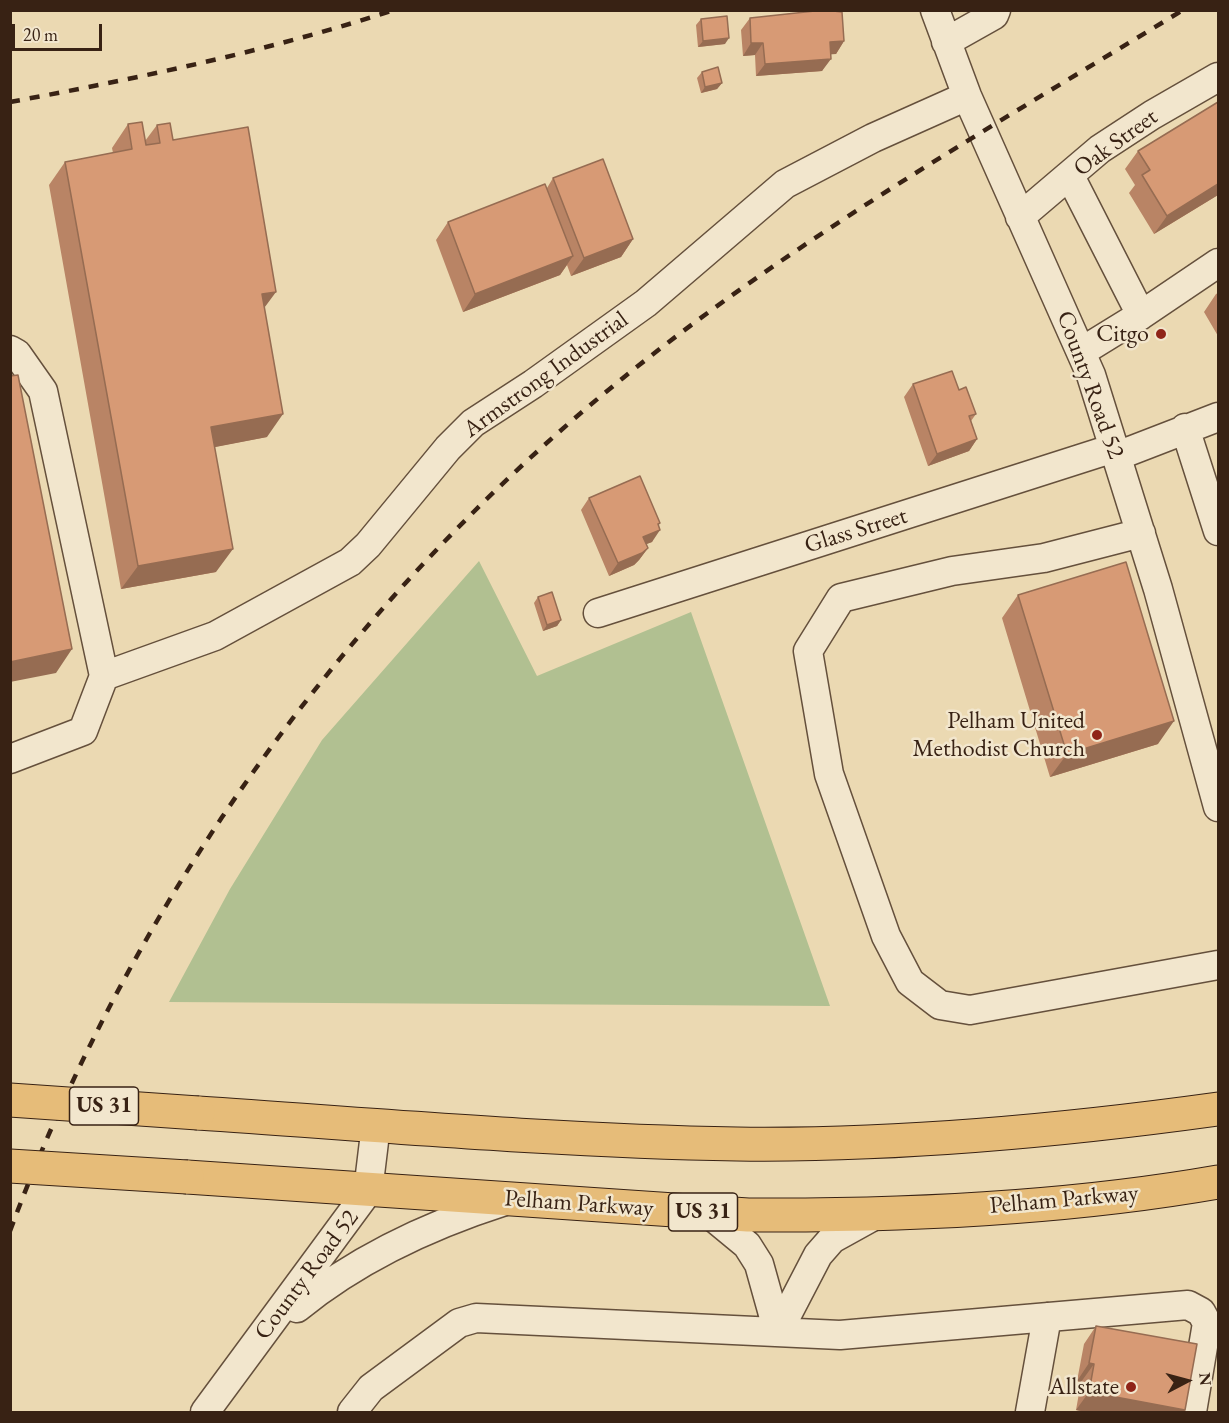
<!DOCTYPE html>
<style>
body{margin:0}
#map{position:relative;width:1229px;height:1423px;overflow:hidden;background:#ebd9b2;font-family:"EB Garamond",serif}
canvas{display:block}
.frame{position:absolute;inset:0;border:12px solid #382214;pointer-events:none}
.north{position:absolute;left:1157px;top:1351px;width:60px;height:60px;-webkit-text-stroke:4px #f2e6cd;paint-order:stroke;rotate:84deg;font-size:16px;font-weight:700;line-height:24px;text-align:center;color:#382214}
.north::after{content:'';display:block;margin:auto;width:21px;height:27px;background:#382214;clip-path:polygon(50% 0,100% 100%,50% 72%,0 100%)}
.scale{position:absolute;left:12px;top:24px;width:90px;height:27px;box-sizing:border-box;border:3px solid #382214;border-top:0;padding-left:8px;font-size:18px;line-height:21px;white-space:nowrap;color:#382214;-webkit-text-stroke:4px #f2e6cd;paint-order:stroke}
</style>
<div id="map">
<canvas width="1229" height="1423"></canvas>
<div class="frame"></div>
<div class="north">N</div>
<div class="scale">20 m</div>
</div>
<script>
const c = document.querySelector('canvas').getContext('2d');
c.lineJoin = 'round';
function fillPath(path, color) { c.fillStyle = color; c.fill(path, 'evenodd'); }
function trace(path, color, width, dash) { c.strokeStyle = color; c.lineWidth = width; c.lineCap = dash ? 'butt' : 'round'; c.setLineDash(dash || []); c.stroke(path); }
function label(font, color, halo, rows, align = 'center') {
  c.font = font + ' "EB Garamond",serif'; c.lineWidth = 5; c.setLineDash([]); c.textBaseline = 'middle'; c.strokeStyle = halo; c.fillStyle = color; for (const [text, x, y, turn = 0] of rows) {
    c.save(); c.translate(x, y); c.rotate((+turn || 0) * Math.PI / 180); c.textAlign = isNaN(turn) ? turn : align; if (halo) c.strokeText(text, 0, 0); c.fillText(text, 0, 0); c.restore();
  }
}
fillPath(new Path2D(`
 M 479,561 L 537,676 L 691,612 L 830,1006 L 169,1002 L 230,889 L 322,740 Z`), '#b1c091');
const minor = new Path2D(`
 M 935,10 L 967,96 L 1091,375 L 1158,589 L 1218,807
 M 946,42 L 994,15 L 996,10
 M 1070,176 L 1141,315 L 1218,263
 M 1020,217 L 1100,149 L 1152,115 L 1218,77
 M 10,350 L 17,354 L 43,391 L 104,676 L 83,731 L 10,759
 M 1081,352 L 1141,315
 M 1185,428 L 1218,531
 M 1117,456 L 1218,417
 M 1141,533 L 1044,558 L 952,571 L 841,598 L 808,651 L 829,774 L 886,936 L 910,982 L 940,1005 L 970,1010 L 1218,965
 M 598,613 L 1114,448
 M 104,676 L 215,636 L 350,562 L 368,545 L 448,448 L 473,423 L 533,384 L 646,303 L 785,184 L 873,138 L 967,96
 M 707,1212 L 747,1245 L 759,1264 L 778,1332
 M 297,1308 C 358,1258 430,1225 505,1201
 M 778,1332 L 818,1255 L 832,1239 L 879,1213
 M 205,1412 L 368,1191 L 376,1125
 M 352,1412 L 371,1388 L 459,1323 L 476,1318 L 840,1335 L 1188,1305 L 1201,1312 L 1207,1323 L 1192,1412
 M 1030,1412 L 1047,1317`);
const major = new Path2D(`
 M 198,1113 C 377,1125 557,1141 737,1144 C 898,1146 1059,1131 1218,1109
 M 187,1177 L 748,1215 C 904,1216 1064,1209 1218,1182`);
trace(minor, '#65503c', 31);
trace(major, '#382214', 35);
trace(minor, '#f2e6cd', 28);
trace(major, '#e6bc79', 33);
trace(new Path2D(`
 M 10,102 C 140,78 268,51 394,10
 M 10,1231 C 133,899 348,600 623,378 C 796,238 993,126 1183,10`), '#382214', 4.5, [10, 10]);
const majorBridge = new Path2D(`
 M 10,1100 L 198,1113
 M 10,1166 L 187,1177`);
trace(majorBridge, '#382214', 35, []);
trace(majorBridge, '#e6bc79', 33);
fillPath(new Path2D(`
 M 750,18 L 844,41 L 836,54 L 831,54 L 822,71 L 756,76 L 755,55 L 743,56 L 741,30 Z
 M 701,19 L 725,44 L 698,47 L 696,25 Z
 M 702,72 L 722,83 L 717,89 L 701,93 L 697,78 Z
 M 1218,102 L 1218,195 L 1154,234 L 1129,193 L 1135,185 L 1125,169 L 1138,151 Z
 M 128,124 L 145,141 L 157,125 L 173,140 L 264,308 L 267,437 L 214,447 L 216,572 L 121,589 L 49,185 L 65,162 L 113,153 L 112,148 Z
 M 553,178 L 633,239 L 621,257 L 571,276 L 567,265 L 560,275 L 463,312 L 436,240 L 448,222 L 547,188 Z
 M 1218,293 L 1218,336 L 1204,312 L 1216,294 Z
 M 913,384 L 959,390 L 976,414 L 971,421 L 977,439 L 969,451 L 928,466 L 904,397 Z
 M 589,498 L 658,526 L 652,542 L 646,544 L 648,548 L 639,560 L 634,565 L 609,576 L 581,510 Z
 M 1018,595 L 1158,744 L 1050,777 L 1002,618 Z
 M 538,597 L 561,620 L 557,626 L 543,631 L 534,603 Z
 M 1096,1326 L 1185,1410 L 1183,1413 L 1091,1413 L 1076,1410 L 1081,1382 L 1077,1381 L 1084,1344 Z`), '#b98465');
fillPath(new Path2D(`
 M 729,38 L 725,44 L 698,47 L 703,41 Z
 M 844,41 L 836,54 L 821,55 L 830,42 Z
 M 751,43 L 763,43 L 755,55 L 743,56 Z
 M 831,59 L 822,71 L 756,76 L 765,64 Z
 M 722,83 L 717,89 L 701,93 L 705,87 Z
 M 1218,184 L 1218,195 L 1154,234 L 1167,216 Z
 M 633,239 L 621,257 L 571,276 L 584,258 Z
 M 573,256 L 560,275 L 463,312 L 475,294 Z
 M 276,292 L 259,315 L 262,294 Z
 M 283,414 L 267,437 L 195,451 L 211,427 Z
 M 977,439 L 969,451 L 928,466 L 937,454 Z
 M 660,523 L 653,533 L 660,530 L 652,542 L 634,549 L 643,537 L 658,524 Z
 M 648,548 L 639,560 L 634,565 L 609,576 L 618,563 Z
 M 233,549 L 216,572 L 121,589 L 138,566 Z
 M 561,620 L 557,626 L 543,631 L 547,625 Z
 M 72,649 L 56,673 L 10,682 L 10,662 Z
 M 1174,721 L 1158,744 L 1050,777 L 1067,754 Z
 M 1089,1363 L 1094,1364 L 1081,1382 L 1077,1381 Z
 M 1089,1392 L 1185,1410 L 1183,1413 L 1091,1413 L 1076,1410 Z`), '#966c52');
const building = new Path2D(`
 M 824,10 L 842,12 L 844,41 L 830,42 L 831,59 L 765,64 L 763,43 L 751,43 L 750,18 Z
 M 727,16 L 729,38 L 703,41 L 701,19 Z
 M 718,67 L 722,83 L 705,87 L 702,72 Z
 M 1218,102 L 1218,184 L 1167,216 L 1142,175 L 1150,170 L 1138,151 Z
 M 142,122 L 146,145 L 160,143 L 157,125 L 170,123 L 173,140 L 248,127 L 276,292 L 262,294 L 283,414 L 211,427 L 233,549 L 138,566 L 65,162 L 132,149 L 128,124 Z
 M 603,159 L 633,239 L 584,258 L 553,178 Z
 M 545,184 L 573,256 L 475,294 L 448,222 Z
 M 952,371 L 959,390 L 966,387 L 976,414 L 969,416 L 977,439 L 937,454 L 913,384 Z
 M 18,375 L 72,649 L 10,662 L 10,376 Z
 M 640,476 L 660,523 L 658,524 L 660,530 L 643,537 L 648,548 L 642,553 L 618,563 L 589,498 Z
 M 1126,562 L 1174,721 L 1067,754 L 1018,595 Z
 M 552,592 L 561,620 L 547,625 L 538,597 Z
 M 1096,1326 L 1197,1344 L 1185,1410 L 1089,1392 L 1094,1364 L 1089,1363 Z`);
fillPath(building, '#d79a75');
trace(building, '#966c52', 1.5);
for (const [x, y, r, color] of [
 [1161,334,6,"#8f2418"],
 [1097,735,6,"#8f2418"],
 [1131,1387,6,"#8f2418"]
]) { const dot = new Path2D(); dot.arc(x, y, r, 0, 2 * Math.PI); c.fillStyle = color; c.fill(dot); trace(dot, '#f2e6cd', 2); }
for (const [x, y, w] of [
 [104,1106,69],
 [703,1212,69]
]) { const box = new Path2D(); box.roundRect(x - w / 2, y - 19, w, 38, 4.5); c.fillStyle = '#f2e6cd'; c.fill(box); trace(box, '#382214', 1.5); }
label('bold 22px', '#382214', null, [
 ["US 31",104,1106],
 ["US 31",703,1212]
]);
label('24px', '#382214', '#f2e6cd', [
 ["Oak Street",1116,143,-36],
 ["Armstrong Industrial",546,375,-36],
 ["County Road 52",1090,385,70],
 ["Glass Street",856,531,-17],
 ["Pelham Parkway",1064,1200,-5],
 ["Pelham Parkway",579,1204,4],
 ["County Road 52",307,1275,-53]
]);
label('24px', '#382214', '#f2e6cd', [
 ["Citgo",1149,334],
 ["Pelham United",1085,721],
 ["Methodist Church",1085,749],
 ["Allstate",1119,1387]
], 'right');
</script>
